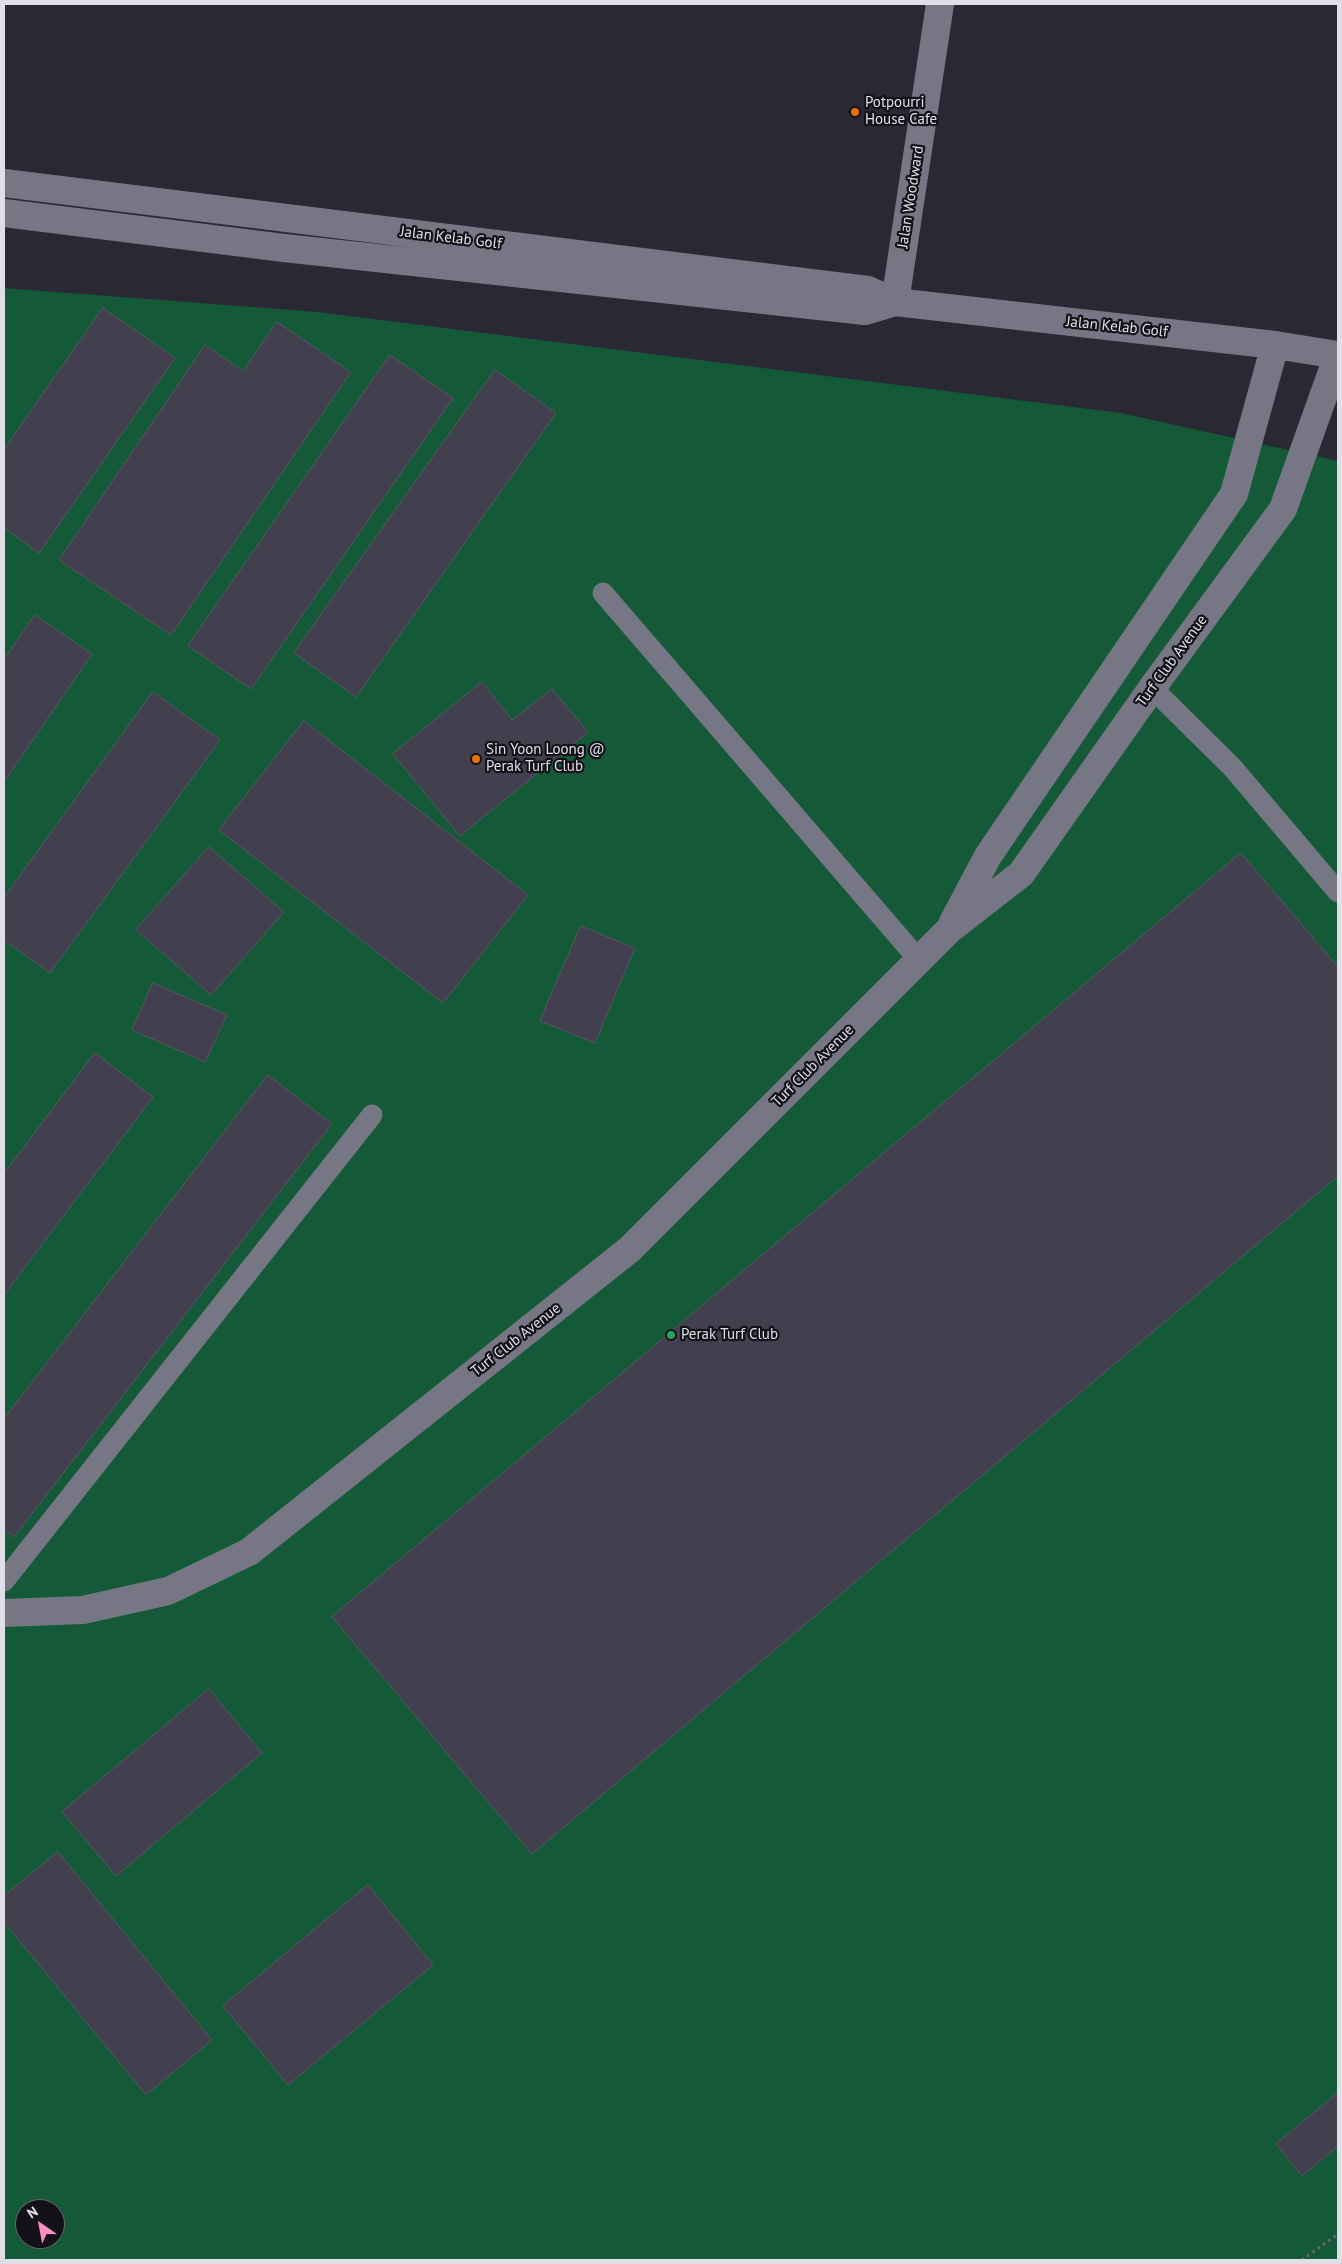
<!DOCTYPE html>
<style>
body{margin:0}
#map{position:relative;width:1342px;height:2264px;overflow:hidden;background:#2a2835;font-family:"PT Sans",sans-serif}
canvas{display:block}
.frame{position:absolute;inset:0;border:5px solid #e0dfe8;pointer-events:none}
.north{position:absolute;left:15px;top:2199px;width:50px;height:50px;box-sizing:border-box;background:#131218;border:1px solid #65646b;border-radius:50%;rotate:327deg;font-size:14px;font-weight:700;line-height:20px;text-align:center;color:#e0dfe8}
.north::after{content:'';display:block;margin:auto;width:18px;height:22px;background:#fb8fc4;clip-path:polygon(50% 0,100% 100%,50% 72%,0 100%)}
</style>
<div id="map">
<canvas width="1342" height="2264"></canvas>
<div class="frame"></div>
<div class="north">N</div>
</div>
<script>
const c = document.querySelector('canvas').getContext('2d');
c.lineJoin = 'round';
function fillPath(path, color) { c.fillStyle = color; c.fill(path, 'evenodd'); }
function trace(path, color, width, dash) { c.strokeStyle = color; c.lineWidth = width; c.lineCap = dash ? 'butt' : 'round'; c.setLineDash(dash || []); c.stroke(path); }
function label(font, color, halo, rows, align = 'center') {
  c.font = font + ' "PT Sans",sans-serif'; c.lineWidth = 4.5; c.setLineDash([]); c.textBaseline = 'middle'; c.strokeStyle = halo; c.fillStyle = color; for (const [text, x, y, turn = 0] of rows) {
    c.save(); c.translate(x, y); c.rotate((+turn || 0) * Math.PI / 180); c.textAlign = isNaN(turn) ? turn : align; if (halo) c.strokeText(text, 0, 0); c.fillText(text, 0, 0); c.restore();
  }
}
fillPath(new Path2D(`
 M 4,288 L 317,312 L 1121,413 L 1338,461 L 1338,2260 L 4,2260 ZM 25,2209 L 55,2209 L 55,2239 L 25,2239 Z`), '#155a38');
const building = new Path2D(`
 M 103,308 L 175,358 L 39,553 L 4,528 L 4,450 Z
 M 277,322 L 351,372 L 171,635 L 59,560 L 205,345 L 243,371 Z
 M 390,355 L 453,398 L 251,689 L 188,646 Z
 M 495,370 L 556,413 L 356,697 L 294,653 Z
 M 35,615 L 92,654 L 4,782 L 4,660 Z
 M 482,682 L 512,720 L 552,689 L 588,732 L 460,836 L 393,754 Z
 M 153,692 L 220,740 L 50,973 L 4,940 L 4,898 Z
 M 304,721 L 528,895 L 443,1003 L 219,830 Z
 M 209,847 L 284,912 L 211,995 L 136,930 Z
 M 1241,853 L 1338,967 L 1338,1176 L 532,1854 L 332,1617 Z
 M 581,926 L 635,948 L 595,1043 L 540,1021 Z
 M 153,983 L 227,1015 L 205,1062 L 132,1030 Z
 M 95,1053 L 153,1097 L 4,1295 L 4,1174 Z
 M 268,1075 L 332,1124 L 14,1537 L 4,1529 L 4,1419 Z
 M 209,1689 L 262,1753 L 116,1876 L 62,1812 Z
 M 58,1852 L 212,2040 L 146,2095 L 4,1922 L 4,1896 Z
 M 368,1885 L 433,1965 L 288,2085 L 223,2006 Z
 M 1338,2093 L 1338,2146 L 1302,2176 L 1276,2144 Z`);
fillPath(building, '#42404e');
trace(building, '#575563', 1);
trace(new Path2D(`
 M 1302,2260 L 1338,2234`), '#6b6a75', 3, [2.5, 4]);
trace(new Path2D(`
 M 603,593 L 919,960
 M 1152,688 L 1232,767 L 1338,892
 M 4,1581 L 372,1115`), '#777685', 21);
trace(new Path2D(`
 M 895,302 L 940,4
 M 953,922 L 988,856 L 1234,494 L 1275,345
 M 4,1613 L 83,1610 L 168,1591 L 249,1552 L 630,1249 L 949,930 L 1021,874 L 1152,688 L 1283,509 L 1338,355`), '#777685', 28);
trace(new Path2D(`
 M 4,183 L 868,290 L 895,302 L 1275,345 L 1338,355
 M 4,213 L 284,248 L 865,311 L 895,302`), '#777685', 28);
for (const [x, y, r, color] of [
 [855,112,5,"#e8710a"],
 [476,759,5,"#e8710a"],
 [671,1335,5,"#2e9e5b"]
]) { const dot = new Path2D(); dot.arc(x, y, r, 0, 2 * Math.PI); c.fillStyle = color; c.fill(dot); trace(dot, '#131218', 2); }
label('15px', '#e0dfe8', '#131218', [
 ["Potpourri",865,103],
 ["House Cafe",865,120],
 ["Sin Yoon Loong @",486,750],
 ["Perak Turf Club",486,767],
 ["Perak Turf Club",681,1335]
], 'left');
label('15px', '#e0dfe8', '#131218', [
 ["Jalan Woodward",911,197,-81],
 ["Jalan Kelab Golf",451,238,7],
 ["Jalan Kelab Golf",1117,327,6],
 ["Turf Club Avenue",1172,661,-54],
 ["Turf Club Avenue",813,1066,-45],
 ["Turf Club Avenue",516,1340,-38]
]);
</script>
